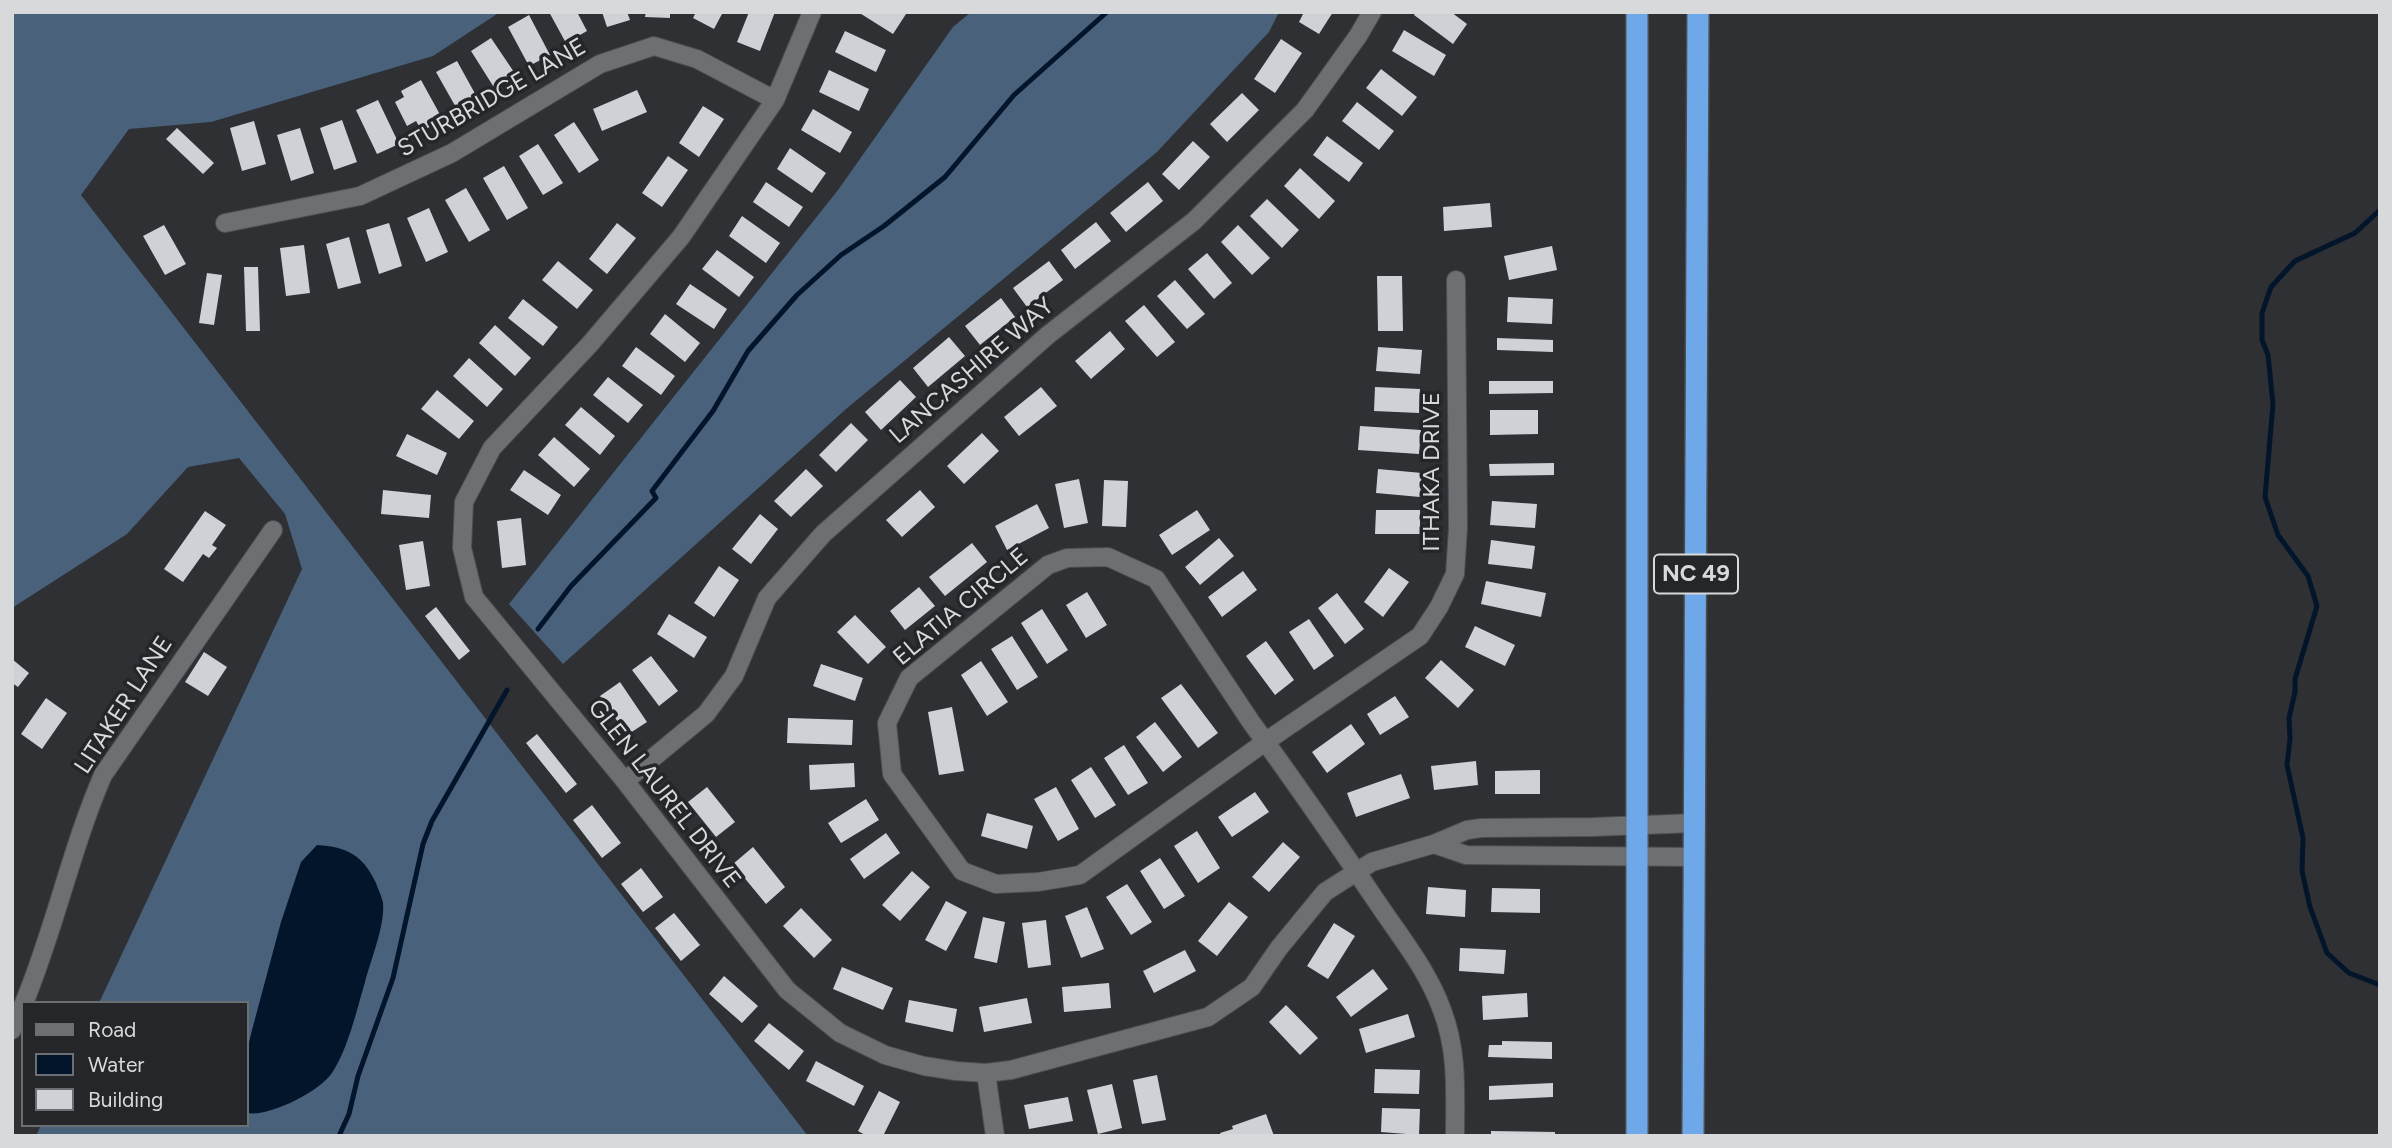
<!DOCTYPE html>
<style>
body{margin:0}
#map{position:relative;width:2392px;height:1148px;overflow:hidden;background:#2e3034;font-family:Figtree,sans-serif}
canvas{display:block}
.frame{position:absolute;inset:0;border:14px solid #d7d9db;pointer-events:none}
.legend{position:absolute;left:21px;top:1001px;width:228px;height:126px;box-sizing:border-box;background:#24262a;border:2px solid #6c6e71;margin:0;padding:9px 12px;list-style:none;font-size:21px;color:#d7d9db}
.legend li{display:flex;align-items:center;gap:14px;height:35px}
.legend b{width:35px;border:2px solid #6c6e71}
</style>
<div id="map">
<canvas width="2392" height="1148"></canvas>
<div class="frame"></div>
<ul class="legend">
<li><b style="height:9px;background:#6d7073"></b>Road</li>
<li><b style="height:19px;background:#03152b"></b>Water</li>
<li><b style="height:19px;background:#ced2d6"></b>Building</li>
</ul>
</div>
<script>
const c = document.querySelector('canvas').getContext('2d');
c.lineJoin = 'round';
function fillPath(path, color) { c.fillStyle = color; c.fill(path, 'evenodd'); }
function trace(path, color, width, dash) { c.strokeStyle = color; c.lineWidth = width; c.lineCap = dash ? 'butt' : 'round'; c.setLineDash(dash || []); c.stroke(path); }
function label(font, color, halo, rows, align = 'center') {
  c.font = font + ' Figtree,sans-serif'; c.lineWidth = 7; c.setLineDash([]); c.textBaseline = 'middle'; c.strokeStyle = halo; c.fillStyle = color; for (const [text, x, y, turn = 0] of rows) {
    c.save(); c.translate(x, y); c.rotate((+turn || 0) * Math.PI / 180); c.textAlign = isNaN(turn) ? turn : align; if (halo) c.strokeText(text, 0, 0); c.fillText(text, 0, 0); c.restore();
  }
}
fillPath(new Path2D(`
 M 12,12 L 500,12 L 433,56 L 211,122 L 129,129 L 81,195 L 808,1136 L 36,1136 L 41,1125 L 247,1125 L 247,1003 L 99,1003 L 302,569 L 285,514 L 239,458 L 188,467 L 127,534 L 12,608 Z
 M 971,12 L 1279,12 L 1269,32 L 1157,152 L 846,409 L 563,664 L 509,604 L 838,190 L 953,27 Z`), '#49617b');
fillPath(new Path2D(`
 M 317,845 C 347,847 363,855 376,883 C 378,889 382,897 383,903 C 385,926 371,959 365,982 C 357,1009 348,1049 332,1073 C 319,1092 269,1117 247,1113 L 247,1051 L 252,1030 L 281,922 L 301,862 Z`), '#03152b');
trace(new Path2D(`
 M 2380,210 L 2355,233 L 2295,261 L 2271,287 L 2262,313 L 2262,340 L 2268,355 L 2273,404 L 2265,497 L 2278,535 L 2308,576 L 2317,606 L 2295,679 L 2295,692 L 2289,718 L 2290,739 L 2287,765 L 2303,838 L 2302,871 L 2310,907 L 2327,953 L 2349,973 L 2380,985
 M 538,629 L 571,586 L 656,498 L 652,491 L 713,411 L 748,351 L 797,295 L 841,255 L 884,226 L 945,177 L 1014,95 L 1107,12
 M 339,1136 L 349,1114 L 358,1076 L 393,978 L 423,844 L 432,821 L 507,690`), '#03152b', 5);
fillPath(new Path2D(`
 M 549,12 L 577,12 L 587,31 L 566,43 Z
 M 602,12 L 627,12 L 630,20 L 607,27 Z
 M 646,12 L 670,12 L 670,18 L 645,17 Z
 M 696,12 L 723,12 L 714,29 L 693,18 Z
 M 749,12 L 775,12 L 760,51 L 737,42 Z
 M 858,12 L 903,12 L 906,14 L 893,34 Z
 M 1304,12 L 1333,12 L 1319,34 L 1299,22 Z
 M 1416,12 L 1451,12 L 1467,24 L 1453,44 L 1414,15 Z
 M 529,15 L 550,55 L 529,66 L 508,27 Z
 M 1404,30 L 1446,55 L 1434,76 L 1392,51 Z
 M 845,31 L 886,50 L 876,72 L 835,52 Z
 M 491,38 L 516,75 L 495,89 L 471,51 Z
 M 1281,39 L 1302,53 L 1275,93 L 1254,79 Z
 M 457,61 L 478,99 L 458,111 L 436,72 Z
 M 1381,69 L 1417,97 L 1402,116 L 1366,88 Z
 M 829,70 L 869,89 L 859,111 L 819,92 Z
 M 421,80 L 443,120 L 422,131 L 416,121 L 407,126 L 395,102 L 404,97 L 401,91 Z
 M 637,90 L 647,112 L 602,131 L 593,109 Z
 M 1242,93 L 1259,110 L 1227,142 L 1210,124 Z
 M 378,100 L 399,144 L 377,154 L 356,110 Z
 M 1357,102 L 1394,131 L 1379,150 L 1342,121 Z
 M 703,106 L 724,119 L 699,157 L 679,143 Z
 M 813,109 L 852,132 L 840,153 L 801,130 Z
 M 342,120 L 357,162 L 334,170 L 320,128 Z
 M 254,121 L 266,164 L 242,171 L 230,128 Z
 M 574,122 L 599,160 L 579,173 L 554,135 Z
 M 177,128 L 214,163 L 203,174 L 166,139 Z
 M 300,128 L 314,173 L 291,181 L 277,135 Z
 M 1327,136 L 1363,163 L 1349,182 L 1313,155 Z
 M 1193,141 L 1210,157 L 1179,190 L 1162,174 Z
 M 538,144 L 563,183 L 543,195 L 519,156 Z
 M 790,148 L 826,173 L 812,193 L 777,169 Z
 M 668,156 L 688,170 L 662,207 L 642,193 Z
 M 504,166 L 528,208 L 507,220 L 483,178 Z
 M 1300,168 L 1335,201 L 1319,219 L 1284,186 Z
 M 766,182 L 803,207 L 789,227 L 753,202 Z
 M 1148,182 L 1163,201 L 1126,232 L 1110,213 Z
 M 466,188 L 490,230 L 469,242 L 445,200 Z
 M 1267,199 L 1299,230 L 1282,248 L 1250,216 Z
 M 1490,203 L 1492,227 L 1444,231 L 1443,207 Z
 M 429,208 L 448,252 L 426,262 L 407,218 Z
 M 742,216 L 780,243 L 766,263 L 729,236 Z
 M 1096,222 L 1111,241 L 1075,269 L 1061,250 Z
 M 389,223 L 402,266 L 379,274 L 366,230 Z
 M 617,223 L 636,238 L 607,274 L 589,259 Z
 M 164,225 L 186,264 L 165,275 L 143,236 Z
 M 1238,225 L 1270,258 L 1252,275 L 1221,242 Z
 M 349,237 L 361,283 L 338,289 L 326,244 Z
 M 304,245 L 310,293 L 286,296 L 280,248 Z
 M 1552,246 L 1557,270 L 1509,280 L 1504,256 Z
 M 717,250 L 754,277 L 739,297 L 702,269 Z
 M 1207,253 L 1232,283 L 1214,299 L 1188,269 Z
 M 558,261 L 593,290 L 577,309 L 542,280 Z
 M 1049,261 L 1063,280 L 1027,307 L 1013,288 Z
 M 244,267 L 258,267 L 260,331 L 246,331 Z
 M 207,273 L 222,275 L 214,325 L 199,323 Z
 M 1377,276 L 1402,276 L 1403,331 L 1378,331 Z
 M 1175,280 L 1205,314 L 1187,329 L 1157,296 Z
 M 690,284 L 727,309 L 714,329 L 676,304 Z
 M 1508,297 L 1553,299 L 1552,324 L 1507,322 Z
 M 1001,298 L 1015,317 L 980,345 L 965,326 Z
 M 523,299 L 558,327 L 543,346 L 508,318 Z
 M 1144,305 L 1175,342 L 1157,357 L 1125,321 Z
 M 665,314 L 700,343 L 685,362 L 650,334 Z
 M 495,325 L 531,358 L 515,376 L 479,343 Z
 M 1110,331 L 1125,349 L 1091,379 L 1075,361 Z
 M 949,337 L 965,356 L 928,387 L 913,368 Z
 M 1497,338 L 1553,340 L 1553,352 L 1497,350 Z
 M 636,347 L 675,376 L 661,395 L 622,366 Z
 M 1378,347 L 1422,350 L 1420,374 L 1376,371 Z
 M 469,358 L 503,389 L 487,407 L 453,376 Z
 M 608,377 L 643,405 L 628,423 L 593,395 Z
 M 900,380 L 916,397 L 881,430 L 865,412 Z
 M 1489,381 L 1553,381 L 1553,393 L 1489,394 Z
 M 1041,387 L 1057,406 L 1019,436 L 1004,417 Z
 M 1375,387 L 1420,389 L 1419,413 L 1374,411 Z
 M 437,390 L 474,421 L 459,439 L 421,409 Z
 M 581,407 L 615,436 L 600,455 L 565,425 Z
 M 1490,410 L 1538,410 L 1538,434 L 1490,435 Z
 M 851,423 L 868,440 L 836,472 L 819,455 Z
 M 1360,426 L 1421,430 L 1419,454 L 1358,450 Z
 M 982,433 L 999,451 L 964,484 L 947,466 Z
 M 407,434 L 447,453 L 437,475 L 396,456 Z
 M 554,437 L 590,469 L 574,487 L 538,455 Z
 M 1554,463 L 1554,475 L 1490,476 L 1489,464 Z
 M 806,469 L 823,486 L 791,517 L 774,501 Z
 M 1378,469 L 1422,473 L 1420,497 L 1376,493 Z
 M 524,470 L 561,495 L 548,515 L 510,490 Z
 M 1079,479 L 1088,523 L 1064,528 L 1055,484 Z
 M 1104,480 L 1128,481 L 1126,527 L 1102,526 Z
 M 383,490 L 431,495 L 429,518 L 381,514 Z
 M 920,490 L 935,507 L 902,537 L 886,520 Z
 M 1492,501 L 1537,504 L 1535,528 L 1490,525 Z
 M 1037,504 L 1049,528 L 1007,550 L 995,526 Z
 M 1197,510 L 1210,530 L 1172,555 L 1159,535 Z
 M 1376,510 L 1420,510 L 1420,534 L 1375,534 Z
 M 205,511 L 226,525 L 212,545 L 217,548 L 209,558 L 203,554 L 183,582 L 164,569 Z
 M 760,514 L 778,529 L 751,564 L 732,549 Z
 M 521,518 L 526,565 L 502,568 L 497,521 Z
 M 1219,538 L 1234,556 L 1200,585 L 1185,567 Z
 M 1491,540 L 1535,546 L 1532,569 L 1488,564 Z
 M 423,541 L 430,586 L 406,590 L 399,545 Z
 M 972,543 L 987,562 L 945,596 L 929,577 Z
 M 719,566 L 739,580 L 714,617 L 694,603 Z
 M 1389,568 L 1409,582 L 1383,617 L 1364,602 Z
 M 1243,571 L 1257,590 L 1222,617 L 1208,597 Z
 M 1486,581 L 1546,593 L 1541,617 L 1481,604 Z
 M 919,587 L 935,606 L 905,630 L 890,611 Z
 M 1087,592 L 1107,625 L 1086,638 L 1066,605 Z
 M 1337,593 L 1364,629 L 1345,644 L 1318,608 Z
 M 436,607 L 470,651 L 459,660 L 425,616 Z
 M 1042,609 L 1068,650 L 1047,664 L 1021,623 Z
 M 669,614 L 707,637 L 694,658 L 657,634 Z
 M 855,615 L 886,647 L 868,664 L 837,632 Z
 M 1309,619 L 1334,656 L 1314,670 L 1289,632 Z
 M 1475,626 L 1515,645 L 1505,666 L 1465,647 Z
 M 1012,636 L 1038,677 L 1017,690 L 991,649 Z
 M 1266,641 L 1294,680 L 1275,695 L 1246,656 Z
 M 204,652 L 227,667 L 208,696 L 185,682 Z
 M 651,656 L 678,691 L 659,706 L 632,670 Z
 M 12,659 L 29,673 L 18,687 L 12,683 Z
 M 1441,660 L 1474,690 L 1458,708 L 1425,678 Z
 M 981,661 L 1008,702 L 987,716 L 961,675 Z
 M 821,664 L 863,678 L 855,701 L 813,686 Z
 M 620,682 L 647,722 L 627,735 L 600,696 Z
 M 1181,684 L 1218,733 L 1198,748 L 1161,698 Z
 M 1395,696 L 1409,717 L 1380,735 L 1367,714 Z
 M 46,698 L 67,713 L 42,749 L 21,734 Z
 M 952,707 L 964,771 L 939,775 L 928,712 Z
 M 788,718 L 853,720 L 852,745 L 787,743 Z
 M 1155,722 L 1182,757 L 1163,772 L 1136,737 Z
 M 1351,724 L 1365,744 L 1327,773 L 1312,752 Z
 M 537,734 L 577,784 L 566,793 L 526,743 Z
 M 1124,745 L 1148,783 L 1128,795 L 1104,758 Z
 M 1476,761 L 1478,785 L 1434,790 L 1431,766 Z
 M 854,763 L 855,787 L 810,790 L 809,765 Z
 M 1091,767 L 1116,805 L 1095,818 L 1071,780 Z
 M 1540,770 L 1540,794 L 1495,794 L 1495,771 Z
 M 1401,774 L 1410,798 L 1356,817 L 1347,793 Z
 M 707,787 L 735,822 L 716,837 L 688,802 Z
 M 1056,787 L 1079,829 L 1058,841 L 1034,799 Z
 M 1255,792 L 1269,812 L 1232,837 L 1218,817 Z
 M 866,799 L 879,820 L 841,843 L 828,823 Z
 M 592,805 L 621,843 L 602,858 L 573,820 Z
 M 987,813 L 1033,826 L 1027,849 L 981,836 Z
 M 1197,831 L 1220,868 L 1198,883 L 1174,846 Z
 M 886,833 L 900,853 L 864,879 L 850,859 Z
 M 1283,842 L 1300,857 L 1269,892 L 1252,877 Z
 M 753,847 L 785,887 L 766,904 L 733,864 Z
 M 1160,858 L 1185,896 L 1164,909 L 1140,871 Z
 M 641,868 L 663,897 L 643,912 L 621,884 Z
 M 912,871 L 930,887 L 900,921 L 882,905 Z
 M 1127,884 L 1152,922 L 1131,935 L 1106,897 Z
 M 1428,887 L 1466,890 L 1465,917 L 1426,914 Z
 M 1492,888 L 1540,889 L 1540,913 L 1491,912 Z
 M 946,901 L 967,912 L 946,951 L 925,940 Z
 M 1229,902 L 1248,917 L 1217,956 L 1198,941 Z
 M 1087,907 L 1104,949 L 1081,958 L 1065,916 Z
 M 801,908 L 832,940 L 814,958 L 783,926 Z
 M 674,913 L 700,945 L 681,961 L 655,928 Z
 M 983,917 L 1005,922 L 997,963 L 974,958 Z
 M 1046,920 L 1051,965 L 1028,968 L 1022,923 Z
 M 1334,923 L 1355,936 L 1328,979 L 1307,966 Z
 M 1460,948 L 1506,950 L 1504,974 L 1459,971 Z
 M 1185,950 L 1196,971 L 1154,993 L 1143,971 Z
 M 842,967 L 893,988 L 883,1010 L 833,989 Z
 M 1373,969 L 1388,989 L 1351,1017 L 1336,997 Z
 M 724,976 L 758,1006 L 742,1023 L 709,994 Z
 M 1109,983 L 1111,1008 L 1064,1012 L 1062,987 Z
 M 1527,993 L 1528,1017 L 1483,1020 L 1482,996 Z
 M 1027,998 L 1032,1023 L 984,1032 L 979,1007 Z
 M 909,1000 L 957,1009 L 953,1032 L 905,1022 Z
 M 1286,1005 L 1318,1038 L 1300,1055 L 1269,1022 Z
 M 1408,1014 L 1415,1037 L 1366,1053 L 1359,1029 Z
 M 769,1023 L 804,1051 L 789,1070 L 754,1041 Z
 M 1502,1041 L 1552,1042 L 1552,1059 L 1488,1057 L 1489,1045 L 1502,1045 Z
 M 816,1061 L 864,1086 L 854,1106 L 806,1081 Z
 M 1375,1069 L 1420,1070 L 1419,1094 L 1374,1093 Z
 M 1157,1075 L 1166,1120 L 1142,1124 L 1133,1080 Z
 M 1553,1083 L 1553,1097 L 1489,1100 L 1489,1086 Z
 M 1112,1084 L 1122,1128 L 1098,1134 L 1087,1090 Z
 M 879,1091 L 900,1102 L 883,1136 L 867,1136 L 858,1131 Z
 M 1068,1097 L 1073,1121 L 1029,1129 L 1024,1105 Z
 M 1382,1108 L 1420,1109 L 1419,1135 L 1381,1132 Z
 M 1266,1114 L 1274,1136 L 1221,1136 L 1220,1133 L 1233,1129 L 1232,1126 Z
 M 1491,1131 L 1555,1132 L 1555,1136 L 1491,1136 Z`), '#ced2d6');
const minor = new Path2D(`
 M 812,12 L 775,100 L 681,237 L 590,344 L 492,448 L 464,502 L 462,548 L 474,597 L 625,781 L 787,990 L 840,1033 L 885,1055 L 924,1066 L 956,1071 L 986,1073 L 1011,1070 L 1208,1017 L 1252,987 L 1279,948 L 1325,892 L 1372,862 L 1434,844 L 1467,830 L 1481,828 L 1593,827 L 1695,823
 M 225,223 L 360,196 L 452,153 L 600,64 L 654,46 L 697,59 L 775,100
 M 625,781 L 706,714 L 734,676 L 767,598 L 823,534 L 1048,335 L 1194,221 L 1305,110 L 1358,36 L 1372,12
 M 1434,844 L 1466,855 L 1695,857
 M 24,1003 C 55,928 71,849 103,775 L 273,530
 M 12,1030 L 23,1005
 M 986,1073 L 995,1136
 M 1455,1136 C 1455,1091 1458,1052 1442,1010 C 1428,971 1402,939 1379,905 C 1337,843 1295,782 1251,722 L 1156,579 L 1108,557 L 1067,558 L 1048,565 L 909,678 L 887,723 L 892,774 L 962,871 L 996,884 L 1038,882 L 1080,875 L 1265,742 L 1420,636 L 1439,607 L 1455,574 L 1458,528 L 1456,280`);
const highway = new Path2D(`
 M 1637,12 L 1637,1136
 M 1693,1136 L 1698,12`);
trace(minor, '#4c4e51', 20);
trace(highway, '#4c4e51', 24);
trace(minor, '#6d7073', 18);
trace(highway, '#6fa8e9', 21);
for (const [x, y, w] of [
 [1696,574,84]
]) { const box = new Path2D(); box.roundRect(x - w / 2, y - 19.5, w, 39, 5); c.fillStyle = '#24262a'; c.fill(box); trace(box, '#d7d9db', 2); }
label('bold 23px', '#d7d9db', null, [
 ["NC 49",1696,574]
]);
label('24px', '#d7d9db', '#24262a', [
 ["STURBRIDGE LANE",492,98,-30],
 ["LANCASHIRE WAY",972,371,-41],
 ["ITHAKA DRIVE",1432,472,-90],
 ["ELATIA CIRCLE",961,607,-40],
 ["LITAKER LANE",124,705,-57],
 ["GLEN LAUREL DRIVE",664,794,52]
]);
</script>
